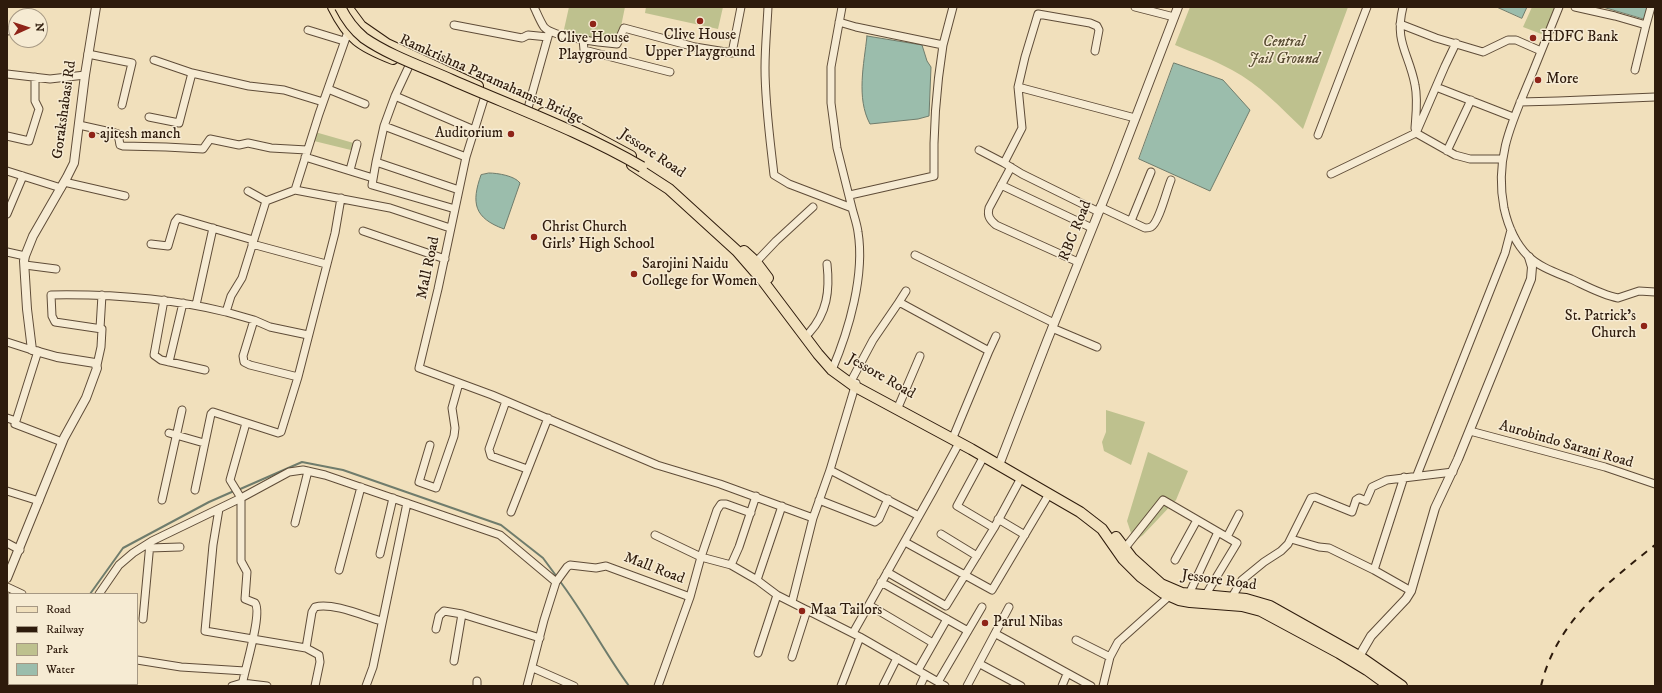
<!DOCTYPE html>
<style>
body{margin:0}
#map{position:relative;width:1662px;height:693px;overflow:hidden;background:#f1e0bc;font-family:"IM FELL DW Pica",serif}
canvas{display:block}
.frame{position:absolute;inset:0;border:8px solid #2e1b0c;pointer-events:none}
.legend{position:absolute;left:8px;top:593px;width:130px;height:92px;box-sizing:border-box;background:#f6ebd3;border:1px solid #a69883;margin:0;padding:5px 7px;list-style:none;font-size:12px;color:#2e1b0c}
.legend li{display:flex;align-items:center;gap:8px;height:20px}
.legend b{width:20px;border:1px solid #a69883}
.north{position:absolute;left:8px;top:8px;width:40px;height:40px;box-sizing:border-box;background:#f6ebd3;border:1px solid #a69883;border-radius:50%;rotate:87deg;font-size:11px;font-weight:700;line-height:16px;text-align:center;color:#2e1b0c}
.north::after{content:'';display:block;margin:auto;width:14px;height:18px;background:#8f2418;clip-path:polygon(50% 0,100% 100%,50% 72%,0 100%)}
</style>
<div id="map">
<canvas width="1662" height="693"></canvas>
<div class="frame"></div>
<ul class="legend">
<li><b style="height:5px;background:#f1e0bc"></b>Road</li>
<li><b style="height:5px;background:#2e1b0c"></b>Railway</li>
<li><b style="height:11px;background:#bec18e"></b>Park</li>
<li><b style="height:11px;background:#9bbdac"></b>Water</li>
</ul>
<div class="north">N</div>
</div>
<script>
const c = document.querySelector('canvas').getContext('2d');
c.lineJoin = 'round';
function fillPath(path, color) { c.fillStyle = color; c.fill(path, 'evenodd'); }
function trace(path, color, width, dash) { c.strokeStyle = color; c.lineWidth = width; c.lineCap = dash ? 'butt' : 'round'; c.setLineDash(dash || []); c.stroke(path); }
function label(font, color, halo, rows, align = 'center') {
  c.font = font + ' "IM FELL DW Pica",serif'; c.lineWidth = 3; c.setLineDash([]); c.textBaseline = 'middle'; c.strokeStyle = halo; c.fillStyle = color; for (const [text, x, y, turn = 0] of rows) {
    c.save(); c.translate(x, y); c.rotate((+turn || 0) * Math.PI / 180); c.textAlign = isNaN(turn) ? turn : align; if (halo) c.strokeText(text, 0, 0); c.fillText(text, 0, 0); c.restore();
  }
}
fillPath(new Path2D(`
 M 569,7 L 625,7 L 618,41 L 563,34 Z
 M 646,7 L 723,7 L 718,29 L 645,13 Z
 M 1190,7 L 1348,7 L 1303,129 C 1281,108 1259,84 1232,70 C 1214,60 1194,53 1175,45 Z
 M 1532,7 L 1556,7 L 1544,35 L 1523,27 Z
 M 315,132 L 357,144 L 355,151 L 314,141 Z
 M 1106,410 L 1145,422 L 1131,465 L 1104,451 L 1102,442 L 1106,432 Z
 M 1148,452 L 1188,471 L 1176,500 L 1143,535 L 1134,542 L 1127,521 Z`), '#bec18e');
const water = new Path2D(`
 M 1497,7 L 1527,7 L 1522,18 Z
 M 1603,7 L 1648,7 L 1645,19 Z
 M 867,36 L 922,45 L 927,61 L 931,67 L 929,116 L 918,119 L 870,124 C 856,98 864,64 867,36 Z
 M 1174,63 L 1223,80 L 1250,110 L 1210,191 L 1139,159 Z
 M 489,173 C 498,173 515,176 520,183 L 504,229 C 474,218 471,203 481,175 Z`);
fillPath(water, '#9bbdac');
trace(water, '#6f7c6c', 1);
trace(new Path2D(`
 M 238,490 L 302,462 L 343,470 L 501,525 L 543,558 L 557,577
 M 559,580 C 585,614 604,652 629,686
 M 90,594 L 123,548 L 209,502 L 234,491
 M 27,686 L 29,684`), '#6f7c6c', 2);
const minor = new Path2D(`
 M 534,7 C 537,13 540,21 544,27 C 552,37 603,43 617,44 L 624,28 L 695,47 L 732,53 L 741,7
 M 768,7 C 767,27 765,48 765,68 C 765,104 770,139 774,175 L 789,184 L 852,208 C 854,216 857,224 858,232 C 865,275 849,330 832,370
 M 842,7 L 831,67 L 831,103 L 837,148 L 852,208
 M 1135,7 L 1174,17
 M 1403,7 C 1394,42 1409,53 1415,85 C 1418,99 1416,114 1415,128 L 1416,133 L 1455,155 L 1470,159 L 1502,159
 M 1559,7 C 1550,29 1541,52 1532,74 C 1513,120 1494,156 1504,208 C 1508,226 1515,243 1528,256 C 1539,267 1557,273 1571,279 C 1586,286 1602,295 1618,298 L 1639,291 L 1655,292
 M 1575,7 L 1615,16 L 1646,25 L 1651,7
 M 839,22 L 856,27 L 943,45 C 936,89 933,132 934,176 L 850,195
 M 1400,24 L 1436,38 L 1483,52 L 1508,40 L 1516,40 L 1541,51
 M 454,25 L 522,38 L 528,35 L 548,37
 M 308,30 L 344,41
 M 7,31 L 16,30
 M 583,39 L 584,50 L 670,72
 M 943,45 L 953,7
 M 1095,51 L 1099,30 L 1097,26 L 1090,23 L 1038,14 L 1025,57 L 1018,87 L 1022,128 L 1004,163 L 1022,174 L 1099,212
 M 88,54 L 132,63 L 122,105
 M 154,60 L 192,73
 M 409,66 L 395,96 L 384,126 L 376,162 L 459,190
 M 1635,70 L 1646,25
 M 7,74 L 50,79 L 85,75
 M 1018,87 L 1135,118
 M 1436,87 L 1513,117
 M 328,89 L 365,104
 M 395,96 L 474,130
 M 484,99 L 466,157 L 438,289 L 419,368 L 492,395 L 657,465 L 720,484 L 813,518
 M 1520,102 L 1558,101 L 1655,97
 M 528,108 L 549,33
 M 149,117 L 179,123 L 192,73 L 249,86 L 284,90 L 323,102
 M 79,125 L 115,133 L 118,134 L 120,145 L 123,146 L 166,147 L 203,149 L 210,139 L 239,145 L 248,143 L 271,148 L 307,150
 M 384,126 L 466,157
 M 1318,135 L 1367,7
 M 7,136 L 29,141 L 39,109 L 35,101 L 35,77
 M 979,150 L 1004,163
 M 1447,151 L 1471,100
 M 305,157 L 373,178
 M 376,162 L 372,185 L 455,209
 M 1011,167 L 989,208 C 987,216 990,220 996,225 L 1078,262
 M 350,170 L 357,144
 M 7,171 L 61,188
 M 1331,174 L 1416,133 L 1445,66 L 1456,43
 M 64,182 L 125,196
 M 1001,185 L 1092,228
 M 295,190 L 390,208 L 450,228
 M 248,191 L 266,201
 M 1100,207 L 1145,228 C 1147,228 1149,228 1151,227 C 1159,223 1167,189 1171,180
 M 7,214 L 23,176
 M 1131,221 L 1151,172
 M 363,231 L 445,259
 M 151,244 L 168,246 L 175,222 L 178,218 L 253,240
 M 252,244 L 326,264
 M 7,252 L 25,256
 M 915,255 L 1054,323
 M 756,262 L 776,241 L 813,207
 M 25,265 L 56,269
 M 164,300 L 154,355 L 161,360 L 205,370
 M 899,302 L 906,291
 M 196,305 L 213,228
 M 226,312 L 254,320 L 270,327 L 308,335
 M 254,320 L 243,356 L 244,362 L 250,365 L 298,377
 M 100,328 L 102,295
 M 1052,328 L 1097,347
 M 809,333 C 827,313 830,291 827,264
 M 7,342 L 32,350
 M 38,351 L 15,424 L 62,442
 M 989,351 L 996,336
 M 169,362 L 183,303
 M 97,365 L 101,347 L 102,329 L 55,322 L 52,316 L 51,295 C 111,294 168,298 226,312 L 231,296 L 242,278 L 266,201 L 295,190 L 319,114 L 349,29
 M 850,383 L 873,340 L 899,302 L 989,351 L 954,435
 M 506,401 L 489,449 L 491,456 L 527,469
 M 899,405 L 920,356
 M 7,418 L 16,421
 M 1470,431 L 1605,467 L 1655,484
 M 169,433 L 204,443
 M 430,445 L 419,482 L 436,488 L 454,436 L 455,428 L 452,408 L 459,383
 M 984,456 L 957,506 L 994,528
 M 830,470 L 919,516
 M 1417,475 L 1505,253 L 1511,230
 M 195,490 L 211,414 L 213,412 L 278,433 L 281,432 L 298,377 L 335,233 L 341,198
 M 7,491 L 39,501
 M 162,500 L 182,410
 M 819,500 L 875,522 L 879,519 L 888,499
 M 219,509 L 213,545 L 205,631 L 306,648 L 312,612 L 315,607 C 332,602 364,616 381,621
 M 511,512 L 548,418
 M 998,519 L 1025,535
 M 295,523 L 308,471
 M 941,534 L 977,556
 M 655,535 L 701,557 L 717,510 L 721,504 L 726,504 L 751,513
 M 1227,537 L 1239,514
 M 1291,539 L 1319,547 L 1329,548 L 1374,570 L 1411,591
 M 905,542 L 992,590 L 1049,494
 M 7,543 L 20,550
 M 149,548 L 180,547
 M 1125,548 L 1163,500 L 1237,543 L 1205,596
 M 380,554 L 393,498
 M 1175,560 L 1197,520
 M 731,565 L 739,547 L 756,496
 M 339,570 L 361,487
 M 1374,570 L 1404,477
 M 887,572 L 946,606 L 994,528 L 1021,478
 M 757,580 L 782,506
 M 881,582 L 968,631
 M 7,587 L 22,594
 M 99,594 L 119,565 L 133,553 L 152,541 L 241,498 L 289,472 L 303,470 L 325,475 L 500,535 L 556,582 L 567,567 L 570,565 L 596,568 L 606,566 L 690,597 L 701,557 L 731,565 L 757,580 L 777,595 L 860,637 L 945,686
 M 1189,594 L 1218,532
 M 1232,597 L 1242,580 L 1264,562 L 1281,551 L 1288,544 L 1311,498 L 1315,497 L 1352,512 L 1356,500 L 1359,498 L 1366,501 L 1372,487 L 1387,480 L 1453,472
 M 792,602 L 813,518 L 830,470 L 856,383
 M 869,605 L 933,643
 M 143,619 L 150,543
 M 7,623 L 9,623
 M 436,629 L 439,616 L 444,611 L 462,614
 M 853,633 L 933,491 L 959,443
 M 996,634 L 1091,686
 M 1076,640 L 1110,657
 M 306,648 L 319,655 L 320,662 L 315,686
 M 758,653 L 777,595
 M 792,657 L 807,610
 M 137,660 L 181,667 L 245,671
 M 454,661 L 462,614 L 540,638
 M 980,664 L 1021,686
 M 533,668 L 574,686
 M 918,670 L 947,619
 M 938,682 L 982,607
 M 38,684 L 47,686
 M 112,686 L 112,684
 M 232,686 L 242,683 L 267,686
 M 242,686 C 244,671 263,613 255,603 L 245,599 L 247,572 L 241,561 L 241,498 L 230,480 L 246,423
 M 366,686 L 373,667 L 407,503
 M 477,686 L 477,681
 M 527,686 L 544,620 L 556,582
 M 658,686 L 690,597
 M 841,686 L 860,637
 M 883,686 L 897,658
 M 920,686 L 925,675
 M 967,686 L 1009,607
 M 1062,686 L 1067,674
 M 1103,686 L 1110,657 L 1118,642 L 1166,599 L 1171,593`);
const tertiary = new Path2D(`
 M 999,465 L 1047,341 L 1114,174 L 1178,7
 M 7,578 L 64,438 L 86,398 L 97,368 L 95,363 L 57,357 L 32,350 L 27,309 L 24,261 L 25,256 L 33,236 L 67,177 L 74,163 L 85,75 L 96,7
 M 1357,660 L 1371,636 L 1406,599 L 1411,591 L 1435,508 L 1458,459 L 1531,279 L 1532,267 L 1529,257`);
const primary = new Path2D(`
 M 333,7 C 349,39 360,46 393,59
 M 347,7 L 361,26 L 387,44 L 478,86
 M 543,113 L 577,127 L 631,156
 M 632,165 L 669,189 L 737,251 L 763,281 L 818,354 L 832,370 L 854,386 L 971,449 L 1080,512 L 1102,529 L 1123,559 L 1141,577 L 1163,593 L 1179,600 L 1190,602 L 1242,606 L 1261,611 L 1339,653 L 1367,670 L 1389,686
 M 744,251 L 756,262 L 768,278
 M 1116,537 L 1132,558 L 1161,584 L 1182,593 L 1246,599 L 1270,606 L 1359,656 L 1402,686`);
trace(minor, '#5f4c38', 9);
trace(tertiary, '#5f4c38', 10);
trace(primary, '#2e1b0c', 12);
trace(minor, '#f6ebd3', 7);
trace(tertiary, '#f6ebd3', 8);
trace(primary, '#f1e0bc', 10);
trace(new Path2D(`
 M 1541,686 C 1556,622 1606,584 1655,545`), '#2e1b0c', 2, [7, 7]);
const primaryBridge = new Path2D(`
 M 340,7 C 346,19 353,29 364,38 C 390,56 423,67 452,80 C 516,108 582,132 642,167`);
trace(primaryBridge, '#2e1b0c', 12, []);
trace(primaryBridge, '#f1e0bc', 10);
for (const [x, y, r, color] of [
 [700,21,4,"#8f2418"],
 [593,24,4,"#8f2418"],
 [1533,38,4,"#8f2418"],
 [1538,80,4,"#8f2418"],
 [511,134,4,"#8f2418"],
 [92,135,4,"#8f2418"],
 [534,237,4,"#8f2418"],
 [634,274,4,"#8f2418"],
 [1644,326,4,"#8f2418"],
 [802,611,4,"#8f2418"],
 [985,623,4,"#8f2418"]
]) { const dot = new Path2D(); dot.arc(x, y, r, 0, 2 * Math.PI); c.fillStyle = color; c.fill(dot); trace(dot, '#f6ebd3', 1.5); }
label('15px', '#2e1b0c', '#f6ebd3', [
 ["Clive House",700,36,"center"],
 ["Upper Playground",700,53,"center"],
 ["HDFC Bank",1541,38],
 ["Clive House",593,39,"center"],
 ["Playground",593,56,"center"],
 ["More",1546,80],
 ["Auditorium",503,134,"right"],
 ["ajitesh manch",100,135],
 ["Christ Church",542,228],
 ["Girls' High School",542,245],
 ["Sarojini Naidu",642,265],
 ["College for Women",642,282],
 ["St. Patrick's",1636,317,"right"],
 ["Church",1636,334,"right"],
 ["Maa Tailors",810,611],
 ["Parul Nibas",993,623]
], 'left');
label('italic 15px', '#594d33', '#f6ebd3', [
 ["Central",1284,43],
 ["Jail Ground",1284,60]
]);
label('15px', '#2e1b0c', '#f6ebd3', [
 ["Ramkrishna Paramahamsa Bridge",491,80,24],
 ["Gorakshabasi Rd",65,110,-82],
 ["Jessore Road",652,154,34],
 ["RBC Road",1076,231,-68],
 ["Mall Road",429,268,-78],
 ["Jessore Road",881,377,30],
 ["Aurobindo Sarani Road",1566,445,16],
 ["Mall Road",654,569,21],
 ["Jessore Road",1219,581,8]
]);
</script>
